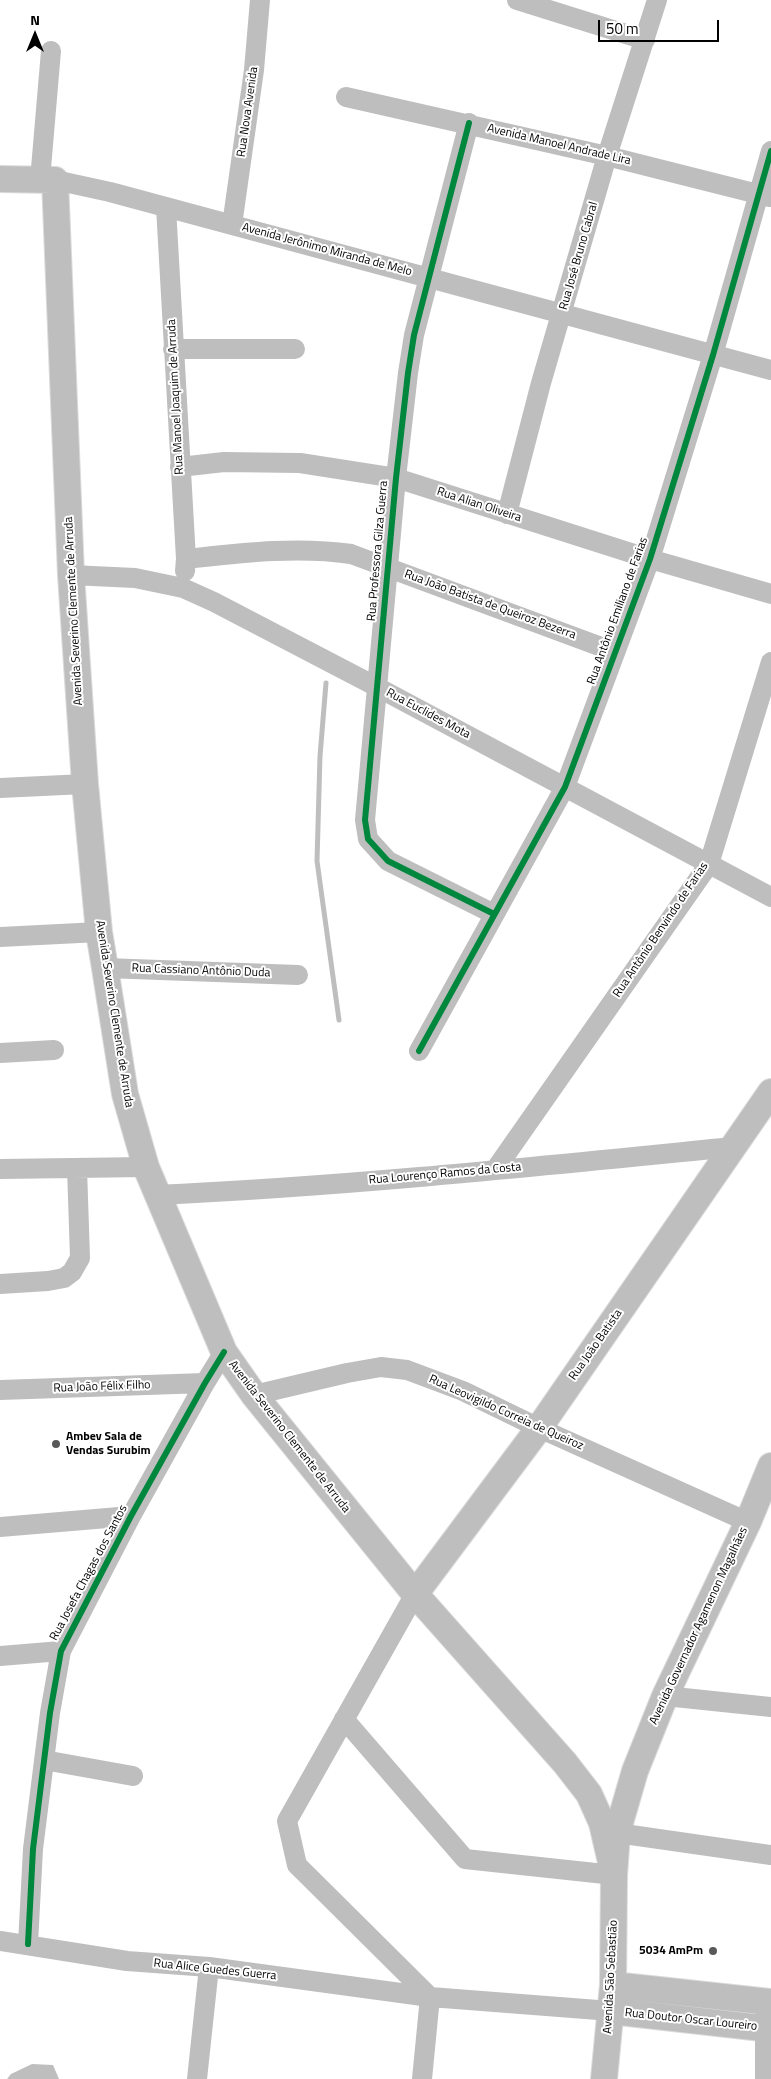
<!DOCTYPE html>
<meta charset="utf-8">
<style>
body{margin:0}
#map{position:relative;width:771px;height:2079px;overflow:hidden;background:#fff;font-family:"Titillium Web",sans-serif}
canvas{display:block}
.north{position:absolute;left:10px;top:10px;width:50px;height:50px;-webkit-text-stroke:4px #fff;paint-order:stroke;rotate:0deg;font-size:14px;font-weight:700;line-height:20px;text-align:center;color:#000}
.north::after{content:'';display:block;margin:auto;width:18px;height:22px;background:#000;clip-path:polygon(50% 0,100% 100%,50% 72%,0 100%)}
.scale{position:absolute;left:598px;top:20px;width:121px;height:22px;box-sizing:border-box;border:2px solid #000;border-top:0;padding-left:6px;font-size:15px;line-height:18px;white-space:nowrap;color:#000;-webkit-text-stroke:4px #fff;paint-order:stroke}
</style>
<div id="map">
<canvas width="771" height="2079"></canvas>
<div class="north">N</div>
<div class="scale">50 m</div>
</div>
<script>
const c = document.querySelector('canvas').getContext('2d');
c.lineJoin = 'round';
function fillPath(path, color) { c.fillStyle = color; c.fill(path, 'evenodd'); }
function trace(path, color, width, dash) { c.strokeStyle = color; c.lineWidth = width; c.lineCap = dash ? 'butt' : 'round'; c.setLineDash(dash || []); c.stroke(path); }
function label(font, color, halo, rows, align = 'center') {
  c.font = font + ' "Titillium Web",sans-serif'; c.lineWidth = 4; c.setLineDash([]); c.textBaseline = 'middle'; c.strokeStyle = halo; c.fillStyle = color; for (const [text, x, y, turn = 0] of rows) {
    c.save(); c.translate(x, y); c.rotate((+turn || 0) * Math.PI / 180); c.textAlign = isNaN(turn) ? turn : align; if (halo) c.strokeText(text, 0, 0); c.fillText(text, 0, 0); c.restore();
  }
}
fillPath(new Path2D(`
 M 32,2064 L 53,2065 L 59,2079 L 7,2079 L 11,2074 Z`), '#bebebe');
trace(new Path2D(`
 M 326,683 L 320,756 L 317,861 L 339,1020`), '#bebebe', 5);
const major = new Path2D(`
 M 0,179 L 55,180 L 71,575 L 85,784 L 99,932 L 105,968 L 125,1094 L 146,1167 L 224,1352 L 254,1395 L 415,1594 L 565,1763 L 589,1794 L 602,1823 L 614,1875
 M 415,1594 L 539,1428 L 771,1092
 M 613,1985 L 771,2002
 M 611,2011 L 771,2029
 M 604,2079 L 613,1985 L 614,1875 L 617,1833 L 635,1771 L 665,1696 L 748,1522 L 771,1466`);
trace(major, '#dbdbdb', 28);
trace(new Path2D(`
 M 517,0 L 645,40
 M 346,97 L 607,156 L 770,197
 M 469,123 L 414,335 L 408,373 L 396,478 L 365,820 L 368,839 L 388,861 L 494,914
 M 40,180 L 51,51
 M 55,180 L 110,192 L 771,370
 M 166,207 L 186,559 L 185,571
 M 232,225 L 254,70 L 260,0
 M 173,349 L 295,349
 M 180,467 L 224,462 L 300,463 L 396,478 L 650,559 L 771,594
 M 507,514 L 541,383 L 607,156 L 657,0
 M 186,559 C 241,553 296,546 351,554 L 615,652
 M 71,575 L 135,578 L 183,588 L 214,602 L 377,687 L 771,897
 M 0,788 L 85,784
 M 0,937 L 99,932
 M 105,968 L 298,975
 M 419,1051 L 565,787 L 650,559 L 713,355 L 771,151
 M 0,1053 L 54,1050
 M 0,1169 L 146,1167
 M 495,1170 L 709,864 L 771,662
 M 157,1195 C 350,1186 541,1166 733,1147
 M 0,1284 L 48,1281 L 64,1278 L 72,1272 L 80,1258 L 77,1168
 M 0,1390 L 205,1383
 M 254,1395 L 347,1373 L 381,1367 L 407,1370 L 463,1391 L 539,1428 L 748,1522
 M 0,1527 L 131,1516
 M 415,1594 L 287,1821 L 297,1865 L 430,1997
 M 0,1656 L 61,1651
 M 665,1696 L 771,1707
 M 344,1719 L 465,1859 L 614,1875
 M 44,1760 L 133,1776
 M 617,1833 L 771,1855
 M 0,1941 L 127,1961 L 209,1967 L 430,1997 L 611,2011
 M 28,1944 L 33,1849 L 50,1713 L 61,1651 L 131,1516 L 205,1383 L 224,1352
 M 765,2016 L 765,2079
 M 197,2079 L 209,1967
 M 422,2079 L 430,1997`), '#bebebe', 20);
trace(major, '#bebebe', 26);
trace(new Path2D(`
 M 469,123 L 414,335 L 408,373 L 396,478 L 365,820 L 368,839 L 388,861 L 494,914
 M 419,1051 L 565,787 L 650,559 L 713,355 L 771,151
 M 28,1944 L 33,1849 L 50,1713 L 61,1651 L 131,1516 L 205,1383 L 224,1352`), '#00873e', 6);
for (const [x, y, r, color] of [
 [56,1444,5,"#595959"],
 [713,1951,5,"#595959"]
]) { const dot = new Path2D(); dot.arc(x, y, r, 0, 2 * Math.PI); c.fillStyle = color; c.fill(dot); trace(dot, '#fff', 2); }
label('12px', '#000', '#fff', [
 ["Rua Nova Avenida",248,112,-82],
 ["Avenida Manoel Andrade Lira",559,145,13],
 ["Avenida Jerônimo Miranda de Melo",327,250,15],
 ["Rua José Bruno Cabral",579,256,-74],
 ["Rua Manoel Joaquim de Arruda",176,397,-93],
 ["Rua Alian Oliveira",479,505,18],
 ["Rua Professora Gilza Guerra",378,551,-85],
 ["Rua João Batista de Queiroz Bezerra",490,605,20],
 ["Avenida Severino Clemente de Arruda",74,611,-93],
 ["Rua Antônio Emiliano de Farias",618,611,-70],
 ["Rua Euclides Mota",428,714,28],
 ["Rua Antônio Benvindo de Farias",661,930,-56],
 ["Rua Cassiano Antônio Duda",201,971,2],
 ["Avenida Severino Clemente de Arruda",114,1014,81],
 ["Rua Lourenço Ramos da Costa",445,1174,-5],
 ["Rua João Batista",596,1345,-55],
 ["Rua João Félix Filho",102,1387,-2],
 ["Rua Leovigildo Correia de Queiroz",506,1413,24],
 ["Avenida Severino Clemente de Arruda",289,1437,52],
 ["Rua Josefa Chagas dos Santos",89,1573,-62],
 ["Avenida Governador Agamenon Magalhães",699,1626,-65],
 ["Rua Alice Guedes Guerra",215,1970,6],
 ["Avenida São Sebastião",611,1977,-87],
 ["Rua Doutor Oscar Loureiro",691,2020,6]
]);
label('bold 12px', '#000', '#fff', [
 ["Ambev Sala de",66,1437],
 ["Vendas Surubim",66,1451],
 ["5034 AmPm",703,1951,"right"]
], 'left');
</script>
